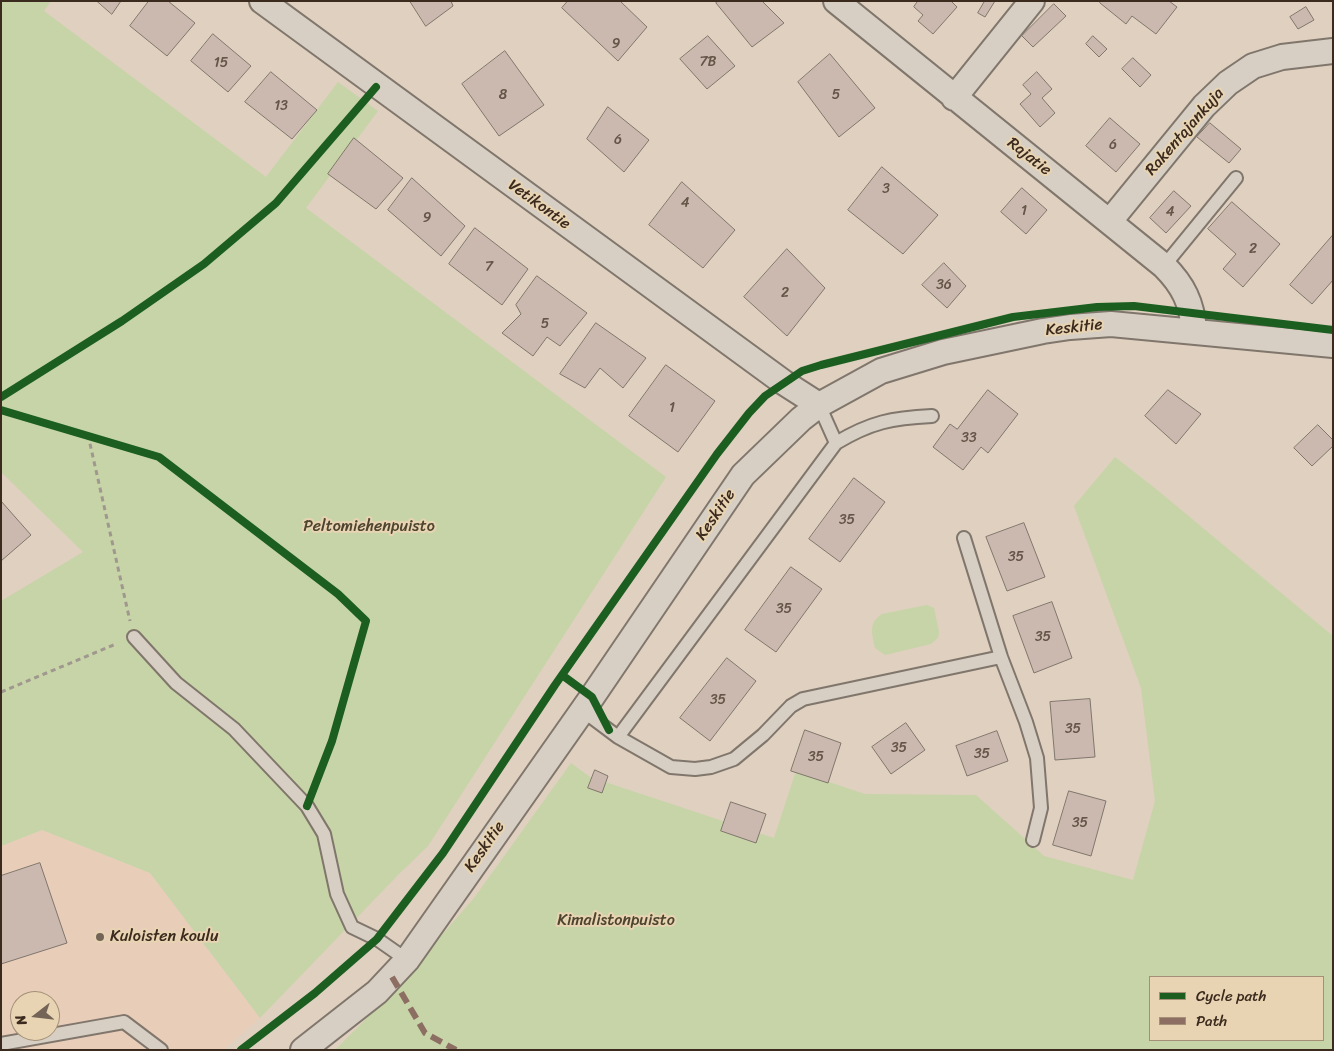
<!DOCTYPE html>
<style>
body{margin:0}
#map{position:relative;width:1334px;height:1051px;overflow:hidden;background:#dfd0c0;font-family:Sriracha,sans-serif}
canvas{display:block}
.frame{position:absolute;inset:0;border:2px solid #3b2a1e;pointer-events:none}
.legend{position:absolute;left:1149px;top:976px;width:175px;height:65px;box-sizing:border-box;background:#e8d4b2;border:1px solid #a39077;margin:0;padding:6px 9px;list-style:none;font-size:15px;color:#3b2a1e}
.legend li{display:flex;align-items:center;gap:10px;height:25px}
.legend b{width:25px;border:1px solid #a39077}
.north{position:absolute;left:10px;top:991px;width:50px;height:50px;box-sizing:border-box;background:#e8d4b2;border:1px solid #a39077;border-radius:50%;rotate:254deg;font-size:14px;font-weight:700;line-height:20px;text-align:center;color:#3b2a1e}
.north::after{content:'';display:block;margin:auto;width:18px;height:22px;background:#746457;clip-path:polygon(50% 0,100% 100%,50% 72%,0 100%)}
</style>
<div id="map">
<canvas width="1334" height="1051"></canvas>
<div class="frame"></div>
<ul class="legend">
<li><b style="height:6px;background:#1b5e20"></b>Cycle path</li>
<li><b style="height:6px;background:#8d6e63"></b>Path</li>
</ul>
<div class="north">N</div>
</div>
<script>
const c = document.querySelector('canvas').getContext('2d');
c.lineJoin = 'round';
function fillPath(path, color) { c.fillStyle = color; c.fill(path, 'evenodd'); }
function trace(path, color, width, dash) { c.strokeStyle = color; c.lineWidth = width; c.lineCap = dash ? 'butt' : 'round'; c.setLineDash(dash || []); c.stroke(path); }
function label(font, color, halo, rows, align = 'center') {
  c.font = font + ' Sriracha,sans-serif'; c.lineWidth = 4; c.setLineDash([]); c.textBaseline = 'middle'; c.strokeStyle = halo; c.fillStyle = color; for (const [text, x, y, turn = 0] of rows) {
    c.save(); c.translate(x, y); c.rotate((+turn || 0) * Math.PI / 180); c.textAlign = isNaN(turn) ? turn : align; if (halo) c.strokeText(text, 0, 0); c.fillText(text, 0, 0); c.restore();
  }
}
fillPath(new Path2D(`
 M 42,830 L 150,873 L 260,1018 L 223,1050 L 1,1050 L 1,846 ZM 20,1001 L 50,1001 L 50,1031 L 20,1031 Z`), '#e8cdb9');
fillPath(new Path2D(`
 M 1,1 L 51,1 L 44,11 L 266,177 L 338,82 L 378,111 L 306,208 L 666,477 L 428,846 L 399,874 L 260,1018 L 150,873 L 42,830 L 1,846 L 1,601 L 83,552 L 1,472 Z
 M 1115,457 L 1156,489 L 1333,636 L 1333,1050 L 335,1050 L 386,999 L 474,898 L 571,763 L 590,777 L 774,838 L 796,771 L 865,794 L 976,795 L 1044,856 L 1133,880 L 1155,801 L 1141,688 L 1074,506 ZM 1150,977 L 1323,977 L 1323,1040 L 1150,1040 Z
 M 927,605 L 934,608 L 939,632 L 938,638 L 931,644 L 885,655 L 875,648 C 872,633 868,623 882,614 Z`), '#c7d4a7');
const building = new Path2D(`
 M 97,1 L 121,1 L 112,14 Z
 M 149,1 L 168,1 L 195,23 L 167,56 L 130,26 Z
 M 410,1 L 451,1 L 453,6 L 426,26 Z
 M 568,1 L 620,1 L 647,27 L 618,61 L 562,8 Z
 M 719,1 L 762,1 L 784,23 L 752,47 L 716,3 Z
 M 918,1 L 951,1 L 957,7 L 933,34 L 918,21 L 923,15 L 914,7 Z
 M 985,1 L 995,1 L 985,17 L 978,13 Z
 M 1101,1 L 1169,1 L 1177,7 L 1156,34 L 1132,16 L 1126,24 L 1100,3 Z
 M 1054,4 L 1066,16 L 1033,47 L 1022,36 Z
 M 1306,7 L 1314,20 L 1298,29 L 1290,17 Z
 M 213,34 L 251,66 L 228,92 L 191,61 Z
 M 708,36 L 735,66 L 707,89 L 680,59 Z
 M 1093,36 L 1107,49 L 1099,57 L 1086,44 Z
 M 505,51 L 544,105 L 499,136 L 462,84 Z
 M 830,54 L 875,108 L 839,137 L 798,82 Z
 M 1133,58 L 1151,75 L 1140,87 L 1122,69 Z
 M 271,72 L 317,110 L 292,139 L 245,102 Z
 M 1037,72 L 1052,89 L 1042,98 L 1055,113 L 1040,127 L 1020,104 L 1031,94 L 1023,85 Z
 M 608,107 L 649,140 L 624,172 L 587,139 Z
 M 1110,118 L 1140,144 L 1116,172 L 1086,146 Z
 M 1210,123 L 1241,149 L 1229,163 L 1197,137 Z
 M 354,138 L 403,178 L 376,209 L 328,174 Z
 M 882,167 L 938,215 L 903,254 L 848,210 Z
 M 412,178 L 465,226 L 441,256 L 388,210 Z
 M 682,182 L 735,230 L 703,268 L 649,225 Z
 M 1022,188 L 1047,210 L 1026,234 L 1001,212 Z
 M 1174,191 L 1191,206 L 1166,233 L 1150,218 Z
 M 1232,202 L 1280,244 L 1243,287 L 1223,269 L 1236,254 L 1208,229 Z
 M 475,228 L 528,269 L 502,305 L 449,264 Z
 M 1333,235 L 1333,280 L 1312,304 L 1290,285 Z
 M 787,249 L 825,288 L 787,336 L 744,297 Z
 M 944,263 L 966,286 L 947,308 L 922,285 Z
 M 537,276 L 587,313 L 560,346 L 547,337 L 533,356 L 502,333 L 521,314 L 516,305 Z
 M 596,323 L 646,358 L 623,388 L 600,368 L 585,388 L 560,374 Z
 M 666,365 L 715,401 L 678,452 L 629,416 Z
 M 988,390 L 1018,414 L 988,453 L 981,447 L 963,470 L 933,447 L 950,424 L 957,429 Z
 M 1168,390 L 1201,414 L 1176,444 L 1145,416 Z
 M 1318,425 L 1333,440 L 1333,446 L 1312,466 L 1294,448 Z
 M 854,478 L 885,502 L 840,562 L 809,539 Z
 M 1,501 L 31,535 L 1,561 Z
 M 1024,523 L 1045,577 L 1007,591 L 986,537 Z
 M 791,567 L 822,589 L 776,652 L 745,630 Z
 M 1052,602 L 1072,658 L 1034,673 L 1013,616 Z
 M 727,658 L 756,681 L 710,741 L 680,718 Z
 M 1090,699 L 1095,757 L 1055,760 L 1050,702 Z
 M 906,723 L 925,750 L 891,774 L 872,747 Z
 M 805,730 L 841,743 L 828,783 L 791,771 Z
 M 997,731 L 1008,761 L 967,776 L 956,746 Z
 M 595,770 L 608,776 L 602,793 L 588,788 Z
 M 1069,791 L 1106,801 L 1091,856 L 1053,845 Z
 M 731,802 L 766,814 L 756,843 L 721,831 Z
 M 40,863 L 67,943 L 1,964 L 1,876 Z`);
fillPath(building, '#cbb9af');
trace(building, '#80766c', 1);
const service = new Path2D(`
 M 1164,266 L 1236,178
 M 836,443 C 871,422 892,418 932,416
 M 964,538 L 1001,657 L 1026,722 L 1037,758 L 1041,808 L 1033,840
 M 134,637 L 176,683 L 234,729 L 307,806 L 324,834 L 337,894 L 352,927 L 377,939 L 407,960
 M 582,710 L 618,737 L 671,767 L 695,769 L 711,767 L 734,759 L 763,735 L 791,706 L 803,699 L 1001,657
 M 618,737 L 836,443 L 819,405
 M 1,1044 L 124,1022 L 161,1050`);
const minor = new Path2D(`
 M 262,1 L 783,382 L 819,405
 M 836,1 L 1164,266 C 1183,285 1192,303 1194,330
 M 954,98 L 1032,1
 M 1110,221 L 1204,106 L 1228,83 L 1253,66 L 1282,57 L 1333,51
 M 303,1050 L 377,992 L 407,960 L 592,697 L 743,475 L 801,419 L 819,405 L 881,371 L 943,352 L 1043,331 L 1070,327 L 1111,324 L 1333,345`);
trace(service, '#80766c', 16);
trace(minor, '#80766c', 28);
trace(new Path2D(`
 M 88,435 L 130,621
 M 1,692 L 116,644`), '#a0988e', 3, [5, 4]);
trace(service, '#d7cfc3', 12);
trace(minor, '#d7cfc3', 24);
trace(new Path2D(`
 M 392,977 L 425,1033 L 456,1050`), '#8d6e63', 6, [12, 6]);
trace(new Path2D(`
 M 1,397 L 122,321 L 204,264 L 276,203 L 376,87
 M 1,410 L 159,457 L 338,594 L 366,621 L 332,741 L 307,806
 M 562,675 L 592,697 L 609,730
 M 241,1050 L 315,993 L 377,939 L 443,853 L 555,685 L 717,454 L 749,413 L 765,396 L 802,371 L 821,365 L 1013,317 L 1097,307 L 1134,306 L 1333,330`), '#1b5e20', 8);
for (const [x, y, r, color] of [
 [100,937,5,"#746457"]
]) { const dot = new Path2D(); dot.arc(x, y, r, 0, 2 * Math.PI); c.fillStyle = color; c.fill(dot); trace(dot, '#e8d4b2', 2); }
label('14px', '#655448', null, [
 ["9",616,44],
 ["7B",708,62],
 ["15",221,63],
 ["8",503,95],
 ["5",836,95],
 ["13",281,106],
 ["6",618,140],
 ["6",1113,145],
 ["3",886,189],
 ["4",685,203],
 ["1",1024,211],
 ["4",1170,212],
 ["9",427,218],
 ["2",1253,249],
 ["7",489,267],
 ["36",944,285],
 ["2",785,293],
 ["5",545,324],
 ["1",672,408],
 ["33",969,438],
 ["35",847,520],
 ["35",1016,557],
 ["35",784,609],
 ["35",1043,637],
 ["35",718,700],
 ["35",1073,729],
 ["35",899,748],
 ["35",982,754],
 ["35",816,757],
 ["35",1080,823]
]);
label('16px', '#3b2a1e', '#e8d4b2', [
 ["Rakentajankuja",1185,132,-49],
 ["Rajatie",1029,157,38],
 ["Vetikontie",539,205,36],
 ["Keskitie",1074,328,-6],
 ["Keskitie",716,515,-56],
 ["Keskitie",485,847,-55]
]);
label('16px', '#4d442f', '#e8d4b2', [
 ["Peltomiehenpuisto",369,527],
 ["Kimalistonpuisto",616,921]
]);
label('16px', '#3b2a1e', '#e8d4b2', [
 ["Kuloisten koulu",110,937]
], 'left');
</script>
